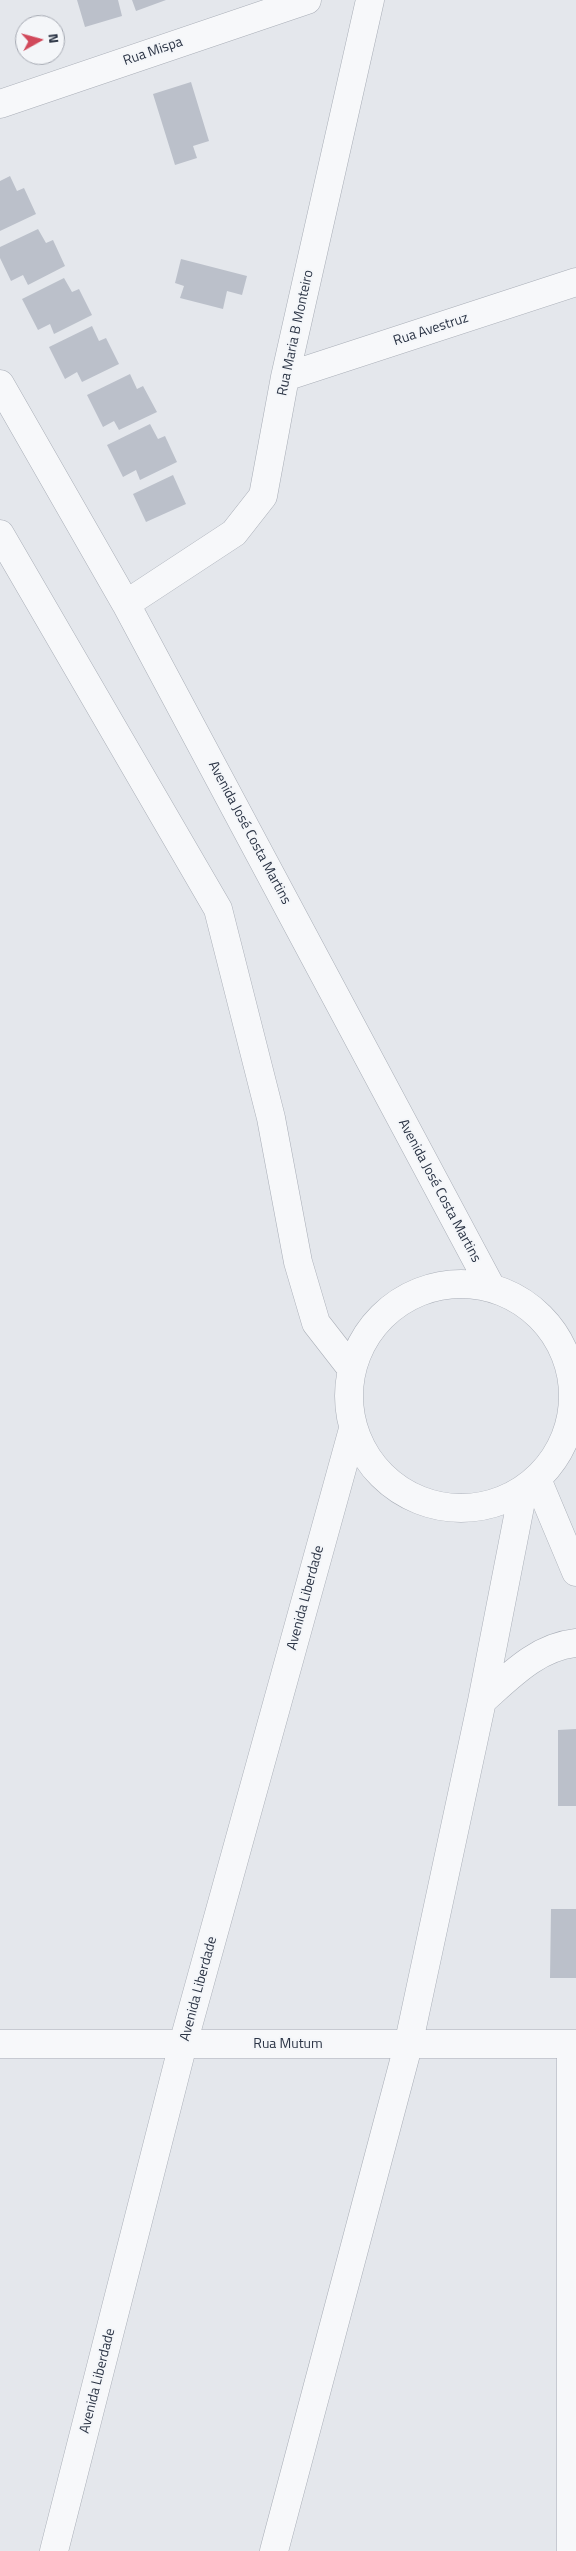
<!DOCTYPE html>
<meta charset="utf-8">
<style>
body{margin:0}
#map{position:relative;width:576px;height:2551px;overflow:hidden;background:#e4e7ec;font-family:"Titillium Web",sans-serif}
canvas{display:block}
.north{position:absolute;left:15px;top:15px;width:50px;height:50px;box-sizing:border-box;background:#f4f6f9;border:1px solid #a4a8b1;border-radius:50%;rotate:83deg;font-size:14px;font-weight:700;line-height:20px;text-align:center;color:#2b3445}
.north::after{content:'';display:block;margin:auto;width:18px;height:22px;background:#d1495b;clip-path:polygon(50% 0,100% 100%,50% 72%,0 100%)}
</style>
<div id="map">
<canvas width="576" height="2551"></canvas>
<div class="north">N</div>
</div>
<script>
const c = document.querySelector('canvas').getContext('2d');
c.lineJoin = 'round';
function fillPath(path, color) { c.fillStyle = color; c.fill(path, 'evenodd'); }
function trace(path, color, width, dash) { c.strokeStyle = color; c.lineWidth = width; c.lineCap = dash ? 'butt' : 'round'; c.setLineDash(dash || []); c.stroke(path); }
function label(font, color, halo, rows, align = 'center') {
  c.font = font + ' "Titillium Web",sans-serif'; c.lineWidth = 4; c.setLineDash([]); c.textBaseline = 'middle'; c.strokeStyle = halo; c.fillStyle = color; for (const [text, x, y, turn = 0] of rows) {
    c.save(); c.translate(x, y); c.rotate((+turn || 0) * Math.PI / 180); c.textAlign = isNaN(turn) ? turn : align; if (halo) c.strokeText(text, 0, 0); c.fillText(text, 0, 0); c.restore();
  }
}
fillPath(new Path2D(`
 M 77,0 L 118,0 L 122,16 L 85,27 Z
 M 132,0 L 166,0 L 136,11 Z
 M 191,82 L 209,141 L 193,146 L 197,158 L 175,165 L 153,94 Z
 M 10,176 L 17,191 L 24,188 L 36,214 L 0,231 L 0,181 Z
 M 38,229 L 46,243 L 53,240 L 65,266 L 28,285 L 23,275 L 11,281 L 0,258 L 0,247 Z
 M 181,259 L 247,276 L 242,295 L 227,291 L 223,309 L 180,298 L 184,286 L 175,283 Z
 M 64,278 L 72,292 L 79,289 L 92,315 L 54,334 L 50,324 L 38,330 L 22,299 Z
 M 92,326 L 99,341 L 106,338 L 119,364 L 82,382 L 77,372 L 65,379 L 49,347 Z
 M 130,374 L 137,389 L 143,386 L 157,412 L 119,430 L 114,421 L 103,427 L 87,395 Z
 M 150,424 L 158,439 L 165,436 L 177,462 L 140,480 L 136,470 L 123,477 L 107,445 Z
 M 173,475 L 186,504 L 146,522 L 133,494 Z
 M 576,1729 L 576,1806 L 558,1806 L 558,1730 Z
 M 551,1909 L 576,1909 L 576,1978 L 550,1978 Z`), '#bbc0ca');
const minor = new Path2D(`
 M 0,104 L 307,0
 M 285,377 L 576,282
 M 0,384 L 126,604 L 491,1287
 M 0,534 L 218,909 L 271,1118 L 298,1262 L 316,1323 L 351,1368
 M 126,604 L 234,533 L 263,496 L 285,377 L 370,0
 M349 1396a112 112 0 1 1 224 0a112 112 0 1 1-224 0Z
 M 537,1479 L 576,1572
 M 482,1701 C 510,1676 537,1647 576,1643
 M 0,2044 L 576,2044
 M 571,2044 L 571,2551
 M 54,2551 L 183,2044 L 353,1429
 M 274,2551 L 408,2046 L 482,1701 L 523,1491`);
trace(minor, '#a9aeb7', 29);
trace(minor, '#f7f8fa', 28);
label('14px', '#2b3445', '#f4f6f9', [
 ["Rua Mispa",153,52,-19],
 ["Rua Avestruz",431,330,-18],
 ["Rua Maria B Monteiro",296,333,-78],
 ["Avenida José Costa Martins",249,833,62],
 ["Avenida José Costa Martins",439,1191,62],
 ["Avenida Liberdade",306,1598,-75],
 ["Avenida Liberdade",199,1989,-75],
 ["Rua Mutum",288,2045],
 ["Avenida Liberdade",98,2381,-76]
]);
</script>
